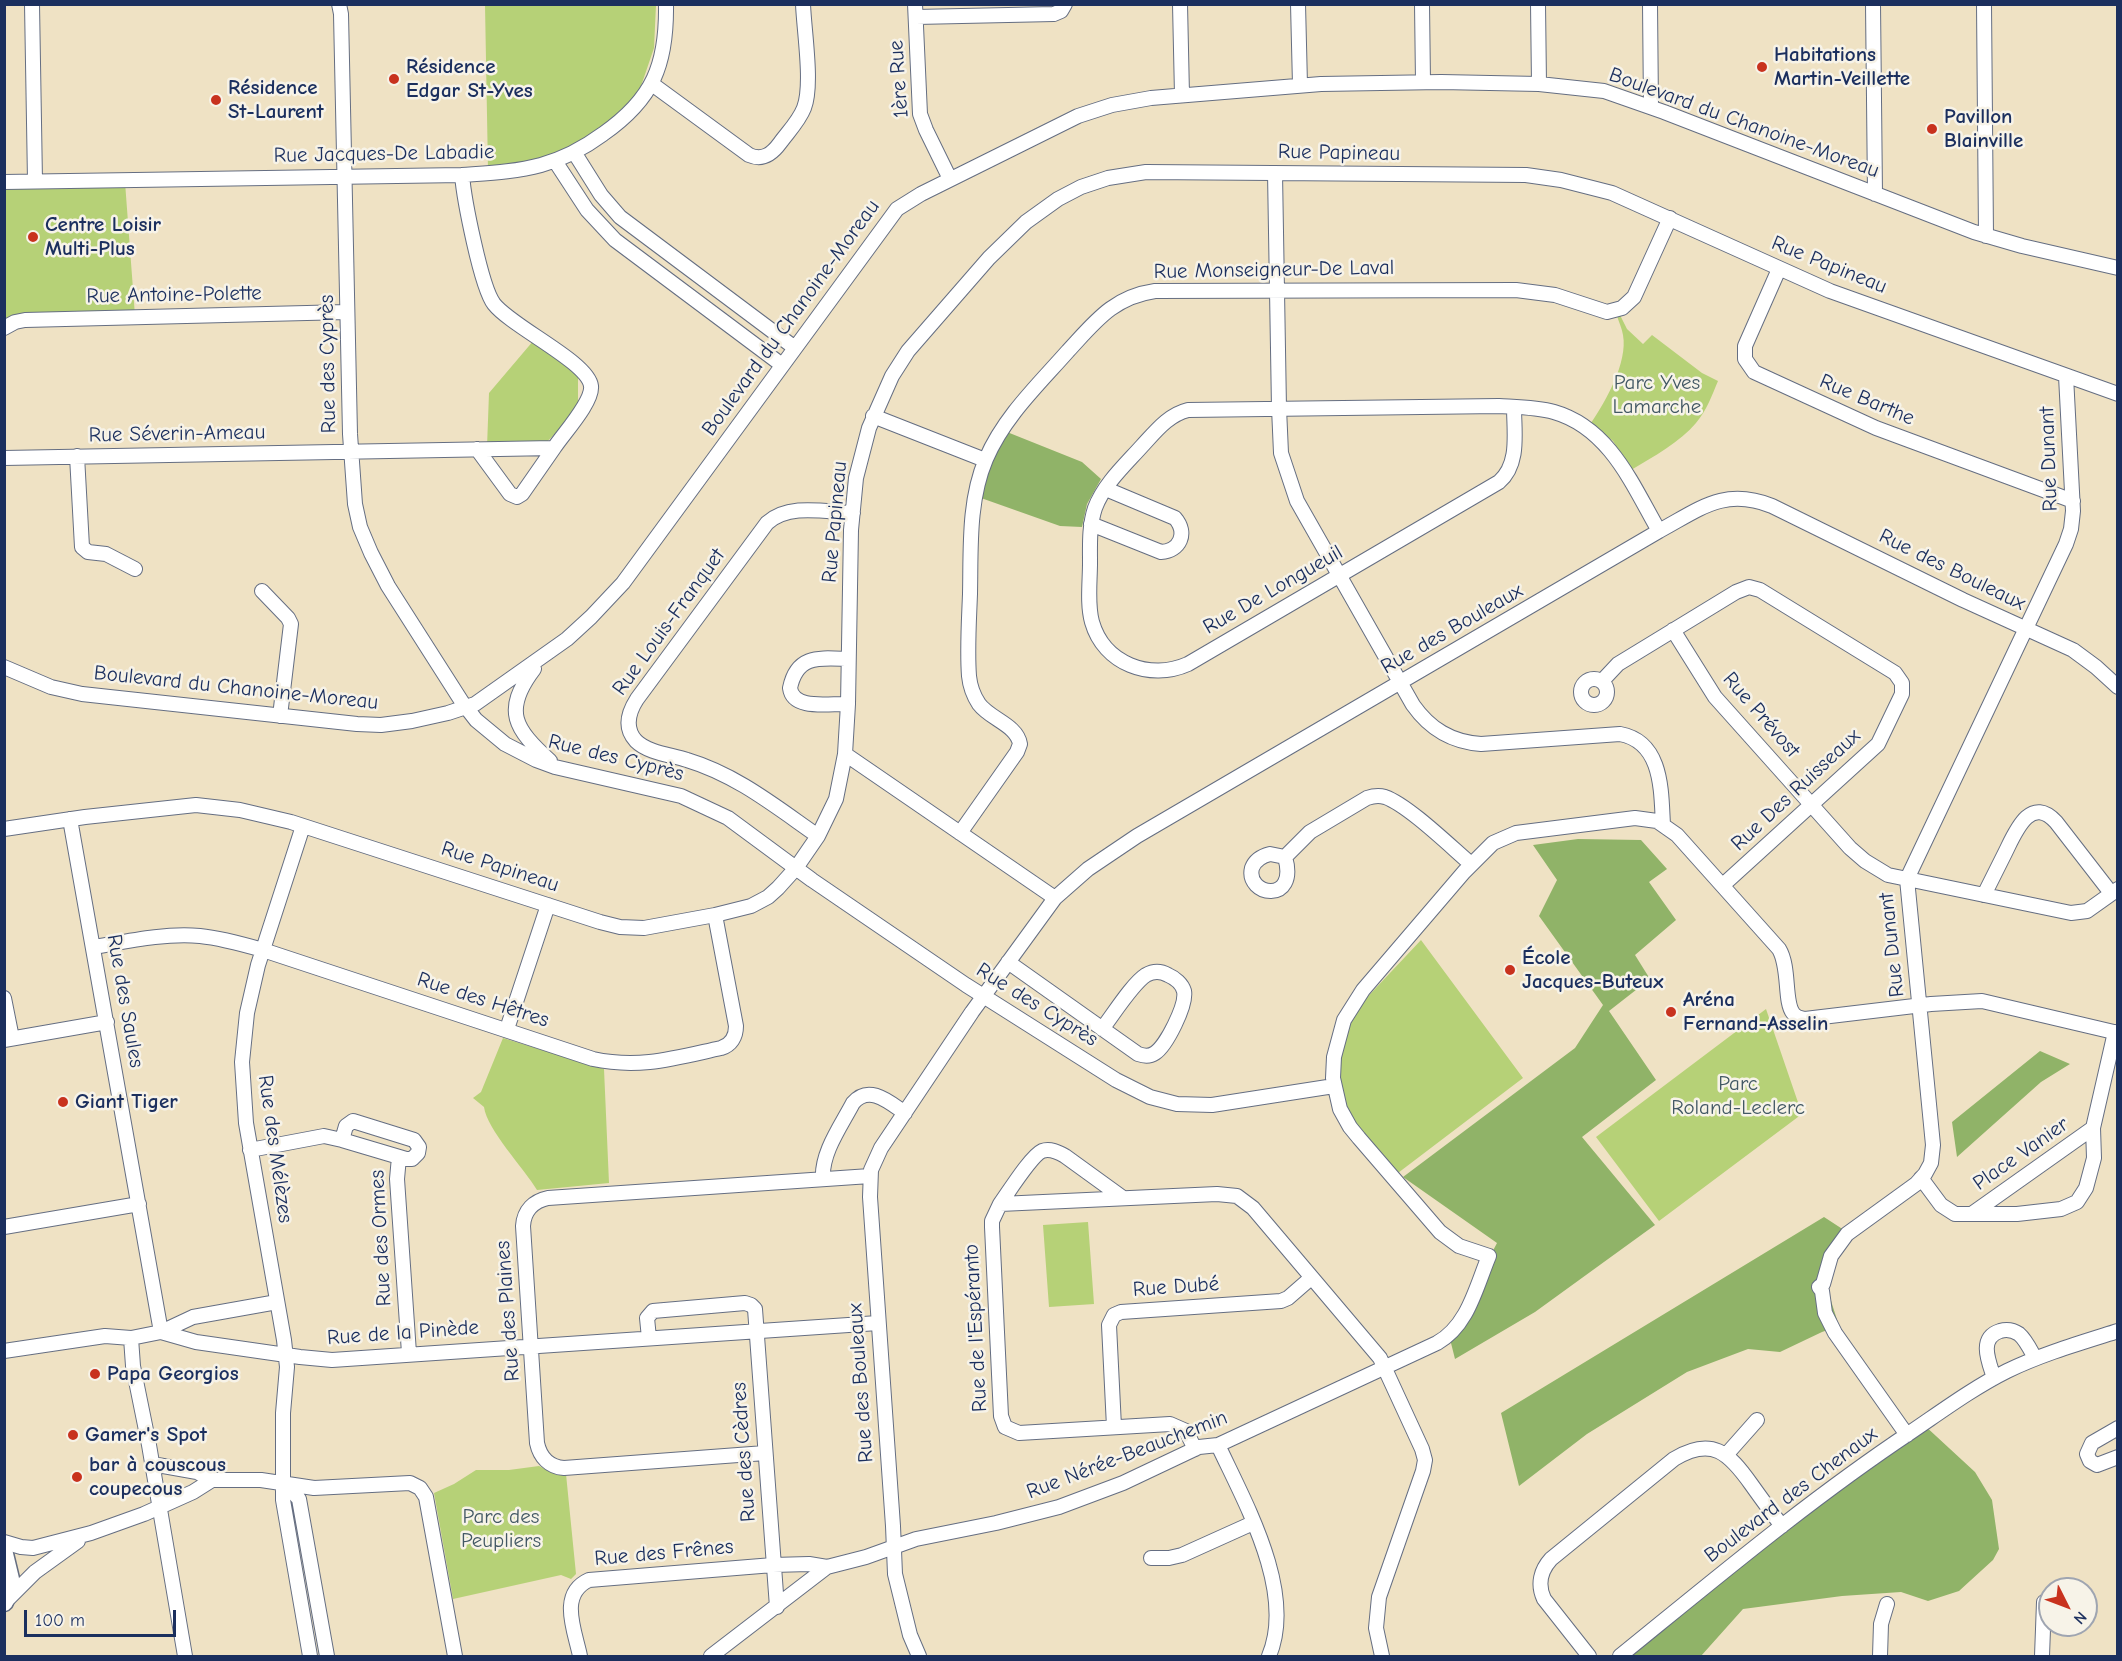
<!DOCTYPE html>
<meta charset="utf-8">
<style>
body{margin:0}
#map{position:relative;width:2122px;height:1661px;overflow:hidden;background:#efe2c4;font-family:"Comic Neue",sans-serif}
canvas{display:block}
.frame{position:absolute;inset:0;border:6px solid #1b2f5e;pointer-events:none}
.north{position:absolute;left:2038px;top:1577px;width:60px;height:60px;box-sizing:border-box;background:#f7f3e8;border:2px solid #9fa5b1;border-radius:50%;rotate:132deg;font-size:16px;font-weight:700;line-height:24px;text-align:center;color:#1b2f5e}
.north::after{content:'';display:block;margin:auto;width:21px;height:27px;background:#c8321e;clip-path:polygon(50% 0,100% 100%,50% 72%,0 100%)}
.scale{position:absolute;left:24px;top:1610px;width:152px;height:27px;box-sizing:border-box;border:3px solid #1b2f5e;border-top:0;padding-left:8px;font-size:18px;line-height:21px;white-space:nowrap;color:#1b2f5e;-webkit-text-stroke:4px #f7f3e8;paint-order:stroke}
</style>
<div id="map">
<canvas width="2122" height="1661"></canvas>
<div class="frame"></div>
<div class="north">N</div>
<div class="scale">100 m</div>
</div>
<script>
const c = document.querySelector('canvas').getContext('2d');
c.lineJoin = 'round';
function fillPath(path, color) { c.fillStyle = color; c.fill(path, 'evenodd'); }
function trace(path, color, width, dash) { c.strokeStyle = color; c.lineWidth = width; c.lineCap = dash ? 'butt' : 'round'; c.setLineDash(dash || []); c.stroke(path); }
function label(font, color, halo, rows, align = 'center') {
  c.font = font + ' "Comic Neue",sans-serif'; c.lineWidth = 5; c.setLineDash([]); c.textBaseline = 'middle'; c.strokeStyle = halo; c.fillStyle = color; for (const [text, x, y, turn = 0] of rows) {
    c.save(); c.translate(x, y); c.rotate((+turn || 0) * Math.PI / 180); c.textAlign = isNaN(turn) ? turn : align; if (halo) c.strokeText(text, 0, 0); c.fillText(text, 0, 0); c.restore();
  }
}
fillPath(new Path2D(`
 M 485,5 L 656,5 L 654,48 L 640,89 L 617,118 L 567,157 L 488,170 Z
 M 4,182 L 125,182 L 135,316 L 25,317 L 5,330 Z
 M 1620,315 L 1627,329 L 1643,344 L 1652,335 L 1702,373 L 1718,381 C 1712,395 1707,410 1696,423 C 1680,442 1653,457 1631,470 L 1613,441 L 1591,423 C 1606,401 1628,362 1623,335 C 1622,329 1619,322 1617,316 Z
 M 534,340 L 578,374 L 578,410 L 540,449 L 487,447 L 489,393 Z
 M 1421,940 L 1523,1078 L 1394,1176 L 1358,1136 L 1330,1083 L 1342,1024 Z
 M 1766,1009 L 1802,1114 L 1659,1221 L 1596,1137 Z
 M 503,1038 L 604,1069 L 609,1183 L 537,1190 C 524,1168 487,1130 484,1107 L 473,1098 L 481,1092 Z
 M 1088,1222 L 1094,1304 L 1049,1307 L 1043,1225 Z
 M 539,1466 L 557,1475 L 566,1474 L 576,1574 L 571,1579 L 561,1575 L 453,1599 L 434,1493 L 454,1484 L 476,1470 L 509,1470 Z`), '#b6d177');
fillPath(new Path2D(`
 M 1007,432 L 1082,462 L 1101,479 L 1087,504 L 1082,527 L 1060,526 L 981,498 L 990,463 Z
 M 1578,839 L 1641,840 L 1667,869 L 1649,882 L 1676,920 L 1635,955 L 1650,979 L 1609,1011 L 1656,1080 L 1582,1137 L 1655,1225 L 1535,1312 L 1455,1359 L 1449,1335 L 1497,1243 L 1403,1177 L 1575,1048 L 1603,1005 L 1539,916 L 1557,880 L 1533,845 Z
 M 2040,1051 L 2070,1064 L 2041,1082 L 1957,1157 L 1952,1122 Z
 M 1824,1217 L 1847,1232 L 1826,1285 L 1839,1326 L 1822,1332 L 1780,1352 L 1748,1349 L 1687,1372 L 1587,1434 L 1519,1486 L 1501,1413 Z
 M 1923,1424 L 1975,1472 L 1992,1500 L 1999,1549 L 1993,1560 L 1959,1591 L 1928,1601 L 1901,1592 L 1842,1596 L 1743,1609 L 1701,1656 L 1625,1656 Z`), '#90b368');
const minor = new Path2D(`
 M 32,4 L 35,181
 M 339,4 L 341,14 L 350,434 L 355,504 L 360,527 L 371,553 L 388,586 L 462,702 L 476,720 L 505,744 L 536,760 L 555,767 L 681,796 L 728,818 L 812,880 L 966,985 L 1116,1080 L 1150,1097 L 1177,1104 L 1212,1105 L 1334,1086
 M 915,4 L 920,114 L 926,130 L 950,179
 M 1180,4 L 1182,95
 M 1298,4 L 1300,85
 M 1422,4 L 1423,82
 M 1538,4 L 1539,84
 M 1650,4 L 1651,107
 M 1873,4 L 1875,194
 M 1984,4 L 1986,236
 M 916,17 L 1054,14 L 1061,11 L 1065,4
 M 652,84 L 749,155 C 763,161 772,154 780,143 C 788,132 799,121 804,108 C 813,85 804,31 803,4
 M 574,152 L 601,195 L 620,217 L 795,348
 M 555,161 L 587,210 L 615,240 L 782,365
 M 1275,173 L 1279,408 L 1281,453 L 1297,501 L 1413,705 C 1430,729 1451,742 1481,744 L 1620,734 C 1663,742 1661,791 1663,825
 M 4,182 L 462,175 C 489,173 515,172 541,165 C 563,159 584,148 603,134 C 653,99 667,65 666,4
 M 1779,269 L 1745,346 L 1745,359 L 1754,372 L 1876,428 L 2073,501
 M 4,328 L 15,322 L 25,320 L 347,312
 M 1514,407 C 1514,432 1520,464 1499,482 L 1188,664 C 1150,681 1104,664 1092,622 C 1087,604 1090,582 1090,563 C 1090,545 1089,526 1095,508 C 1104,484 1125,465 1142,446 C 1156,431 1168,415 1188,410 L 1499,406 C 1517,407 1537,407 1554,412 C 1610,428 1633,486 1659,531
 M 873,416 L 985,460
 M 477,449 L 510,494 L 517,497 L 522,494 L 554,448
 M 77,456 L 82,547 L 88,552 L 106,554 L 135,569
 M 4,458 L 554,448 C 563,434 593,402 591,386 C 588,362 512,327 494,304 C 481,287 464,199 462,175
 M 1091,524 L 1161,552 C 1180,551 1188,533 1175,518 L 1106,489
 M 262,591 L 288,618 L 291,624 L 280,716
 M 1673,630 L 1715,697 L 1850,848 L 1865,861 L 1888,875 L 2071,913 L 2087,911 L 2118,889
 M 4,667 L 51,687 L 82,694 L 357,724 L 381,725 L 412,721 L 448,713 L 475,704 L 567,639 L 591,617 L 623,583 L 897,209 L 921,194 L 1078,116 L 1112,105 L 1151,98 L 1321,84 L 1441,82 L 1539,84 L 1604,91 L 1664,112 L 1974,232 L 2022,246 L 2118,268
 M 534,669 C 502,711 515,729 550,761
 M1581 692a13 13 0 1 1 26 0a13 13 0 1 1-26 0Z
 M 1603,680 L 1618,664 L 1736,592 L 1749,587 L 1760,590 L 1895,673 L 1902,683 L 1902,694 L 1878,744 L 1723,885
 M 848,704 C 830,703 793,711 790,688 C 797,654 820,658 848,659
 M 845,754 L 1055,898
 M 70,819 L 161,1332
 M 303,826 L 258,965 L 247,1013 L 242,1062 L 246,1123 L 284,1340 L 287,1367 L 283,1413 L 283,1500 L 310,1656
 M 4,829 L 85,817 L 196,805 L 240,810 L 291,822 L 600,922 L 620,927 L 644,928 L 715,915 L 751,906 L 768,897 L 778,888 L 796,868 L 818,836 L 836,799 L 845,754 L 848,704 L 851,530 L 856,478 L 869,428 L 892,376 L 908,351 L 989,258 L 1026,222 L 1058,199 L 1081,187 L 1108,178 L 1146,172 L 1526,175 L 1561,180 L 1612,193 L 1830,291 L 2118,394
 M 960,833 L 1017,752 L 1020,744 C 1017,725 990,719 979,704 C 973,695 970,686 969,676 C 967,649 969,621 970,594 C 971,550 968,501 986,459 C 1004,417 1038,385 1068,351 C 1095,322 1113,297 1155,291 L 1516,290 L 1555,295 L 1607,312 L 1622,308 L 1634,297 L 1670,218
 M 818,836 C 776,807 737,775 687,760 C 672,755 648,753 636,741 C 624,728 628,713 637,699 L 767,523 C 789,503 825,512 853,513
 M 1270,854 L 1285,857 C 1299,905 1245,896 1252,868 C 1255,860 1262,856 1270,854 Z
 M 1285,857 L 1310,832 L 1367,798 C 1373,796 1378,795 1385,797 C 1408,805 1451,847 1471,864
 M 1984,895 C 1991,881 1998,867 2005,853 C 2015,833 2030,794 2056,822 L 2111,893
 M 94,947 C 129,941 164,933 200,936 C 221,938 242,944 263,950 L 593,1059 C 640,1069 675,1058 721,1048 C 731,1045 736,1037 736,1026 L 715,915
 M 1008,962 L 1138,1054 C 1144,1056 1149,1057 1155,1053 C 1166,1046 1187,1005 1184,991 C 1182,984 1175,978 1168,975 C 1161,971 1153,971 1146,975 C 1132,984 1113,1015 1102,1029
 M 4,998 L 12,1038
 M 507,1029 L 548,905
 M 4,1040 L 107,1022
 M 353,1121 L 414,1140 L 419,1147 L 418,1153 L 412,1159 L 406,1159 L 342,1140 L 346,1126 Z
 M 250,1150 L 324,1136 L 342,1140
 M 399,1157 L 397,1179 L 409,1353
 M 1921,1178 L 1941,1205 L 1955,1214 L 2017,1214 L 2061,1209 L 2077,1202 L 2086,1188 L 2094,1158 L 2093,1128 L 2115,1032
 M 823,1179 C 821,1153 841,1126 853,1103 C 869,1084 889,1102 905,1113
 M 1000,1204 C 1008,1193 1031,1156 1042,1151 C 1050,1148 1058,1152 1065,1156 L 1123,1198
 M 1973,1213 L 2093,1128
 M 4,1227 L 139,1204
 M 161,1332 L 196,1342 L 300,1357 L 332,1360 L 878,1323
 M 131,1338 L 133,1366 L 149,1445 L 185,1656
 M 649,1338 L 647,1318 L 653,1311 L 745,1303 L 751,1305 L 755,1309 L 777,1607
 M 4,1351 L 105,1336 L 131,1338 L 161,1332 L 193,1317 L 277,1302
 M 1994,1378 C 1989,1362 1978,1338 2000,1331 C 2007,1329 2013,1330 2019,1334 C 2026,1340 2031,1351 2035,1358
 M 1114,1427 L 1109,1325 L 1114,1315 L 1121,1312 L 1281,1301 L 1288,1298 L 1311,1278
 M 2118,1428 L 2092,1443 L 2087,1454 L 2090,1461 L 2097,1465 L 2118,1457
 M 1907,1435 L 1835,1333 L 1825,1313 L 1822,1291 L 1819,1287 L 1823,1284 L 1831,1256 L 1847,1234 L 1916,1184 L 1925,1174 L 1931,1163 L 1933,1145 L 1907,879 L 2066,544 L 2071,529 L 2073,511 L 2066,376
 M 1218,1445 C 1245,1503 1296,1592 1269,1656
 M 1195,1449 L 1186,1431 L 1170,1424 L 1019,1433 L 1005,1427 L 1001,1416 L 992,1227 L 992,1221 L 1000,1204 L 1217,1194 L 1237,1196 L 1253,1208 L 1380,1358 L 1422,1449 L 1425,1460 L 1423,1471 L 1379,1597 L 1376,1628 L 1382,1656
 M 765,1453 L 564,1468 C 549,1467 540,1457 537,1443 L 523,1226 C 524,1210 534,1201 548,1198 L 870,1176
 M 1726,1455 L 1757,1420
 M 152,1464 L 197,1472 L 212,1480
 M 284,1483 L 299,1499 L 327,1656
 M 4,1542 L 21,1547 L 33,1548 L 91,1533 L 144,1514 L 193,1492 L 212,1480 L 261,1480 L 314,1488 L 410,1483 L 420,1488 L 426,1497 L 455,1656
 M 1151,1558 L 1169,1558 L 1182,1555 L 1253,1523
 M 4,1603 L 35,1572 L 78,1541
 M 580,1656 C 575,1631 558,1594 589,1580 L 773,1565 L 809,1564 L 827,1567
 M 711,1656 L 827,1567 L 866,1557 L 916,1539 L 996,1523 L 1059,1507 L 1123,1483 L 1199,1447 L 1218,1445 L 1437,1343 C 1468,1326 1476,1287 1489,1256 L 1459,1246 L 1440,1232 L 1359,1138 L 1350,1127 L 1340,1109 L 1333,1078 L 1334,1057 L 1344,1020 L 1363,990 L 1464,872 L 1493,843 L 1516,833 L 1635,818 L 1657,821 L 1677,835 L 1779,949 C 1790,967 1784,1002 1793,1013 C 1796,1018 1800,1018 1805,1019 L 1931,1004 L 1982,1001 L 2118,1033
 M 919,1656 L 910,1635 L 895,1574 L 893,1526 L 870,1197 L 871,1170 L 881,1148 L 972,1012 L 1055,898 L 1088,869 L 1137,836 L 1659,531 C 1700,509 1724,487 1772,506 L 1963,600 L 2073,650 L 2096,667 L 2118,687
 M 1589,1656 L 1544,1599 C 1537,1584 1541,1570 1551,1559 L 1674,1459 C 1712,1436 1729,1453 1751,1484 C 1761,1498 1771,1512 1782,1526
 M 1620,1656 C 1715,1579 1809,1500 1911,1432 C 1942,1411 1973,1388 2007,1371 C 2042,1354 2080,1343 2118,1331
 M 1880,1656 L 1881,1624 L 1887,1604
 M 2042,1656 L 2044,1602`);
const major = new Path2D(`
 M 4,1554 L 10,1579 L 4,1602`);
trace(minor, '#656e82', 16);
trace(major, '#656e82', 21);
trace(minor, '#fff', 14);
trace(major, '#fff', 18);
for (const [x, y, r, color] of [
 [1762,67,6,"#c8321e"],
 [394,79,6,"#c8321e"],
 [216,100,6,"#c8321e"],
 [1932,129,6,"#c8321e"],
 [33,237,6,"#c8321e"],
 [1510,970,6,"#c8321e"],
 [1671,1012,6,"#c8321e"],
 [63,1102,6,"#c8321e"],
 [95,1374,6,"#c8321e"],
 [73,1435,6,"#c8321e"],
 [77,1477,6,"#c8321e"]
]) { const dot = new Path2D(); dot.arc(x, y, r, 0, 2 * Math.PI); c.fillStyle = color; c.fill(dot); trace(dot, '#f7f3e8', 2); }
label('bold 21px', '#1b2f5e', '#f7f3e8', [
 ["Habitations",1774,55],
 ["Martin-Veillette",1774,79],
 ["Résidence",406,67],
 ["Edgar St-Yves",406,91],
 ["Résidence",228,88],
 ["St-Laurent",228,112],
 ["Pavillon",1944,117],
 ["Blainville",1944,141],
 ["Centre Loisir",45,225],
 ["Multi-Plus",45,249],
 ["École",1522,958],
 ["Jacques-Buteux",1522,982],
 ["Aréna",1683,1000],
 ["Fernand-Asselin",1683,1024],
 ["Giant Tiger",75,1102],
 ["Papa Georgios",107,1374],
 ["Gamer's Spot",85,1435],
 ["bar à couscous",89,1465],
 ["coupecous",89,1489]
], 'left');
label('21px', '#1b2f5e', '#f7f3e8', [
 ["1ère Rue",899,79,-94],
 ["Boulevard du Chanoine-Moreau",1744,123,20],
 ["Rue Papineau",1339,153,1],
 ["Rue Jacques-De Labadie",384,154,-1],
 ["Rue Papineau",1829,265,22],
 ["Rue Monseigneur-De Laval",1274,270,-1],
 ["Rue Antoine-Polette",174,295,-1],
 ["Boulevard du Chanoine-Moreau",791,318,-54],
 ["Rue des Cyprès",328,364,-91],
 ["Rue Barthe",1867,400,23],
 ["Rue Séverin-Ameau",177,434,-1],
 ["Rue Dunant",2049,459,-92],
 ["Rue Papineau",835,522,-85],
 ["Rue des Bouleaux",1952,570,26],
 ["Rue De Longueuil",1273,590,-30],
 ["Rue Louis-Franquet",669,622,-54],
 ["Rue des Bouleaux",1452,629,-30],
 ["Boulevard du Chanoine-Moreau",236,688,6],
 ["Rue Prévost",1761,715,49],
 ["Rue des Cyprès",616,758,14],
 ["Rue Des Ruisseaux",1796,790,-43],
 ["Rue Papineau",500,867,18],
 ["Rue Dunant",1892,945,-96],
 ["Rue des Hêtres",483,1000,18],
 ["Rue des Saules",125,1001,80],
 ["Rue des Cyprès",1037,1005,32],
 ["Rue des Mélèzes",275,1149,82],
 ["Place Vanier",2021,1154,-35],
 ["Rue des Ormes",381,1238,-93],
 ["Rue Dubé",1176,1287,-4],
 ["Rue des Plaines",508,1311,-94],
 ["Rue de l'Espéranto",976,1328,-93],
 ["Rue de la Pinède",403,1333,-4],
 ["Rue des Bouleaux",861,1383,-94],
 ["Rue des Cèdres",744,1452,-94],
 ["Rue Nérée-Beauchemin",1127,1455,-21],
 ["Boulevard des Chenaux",1791,1495,-37],
 ["Rue des Frênes",664,1553,-5]
]);
label('21px', '#425864', '#f7f3e8', [
 ["Parc Yves",1657,383],
 ["Lamarche",1657,407],
 ["Parc",1738,1084],
 ["Roland-Leclerc",1738,1108],
 ["Parc des",501,1517],
 ["Peupliers",501,1541]
]);
</script>
